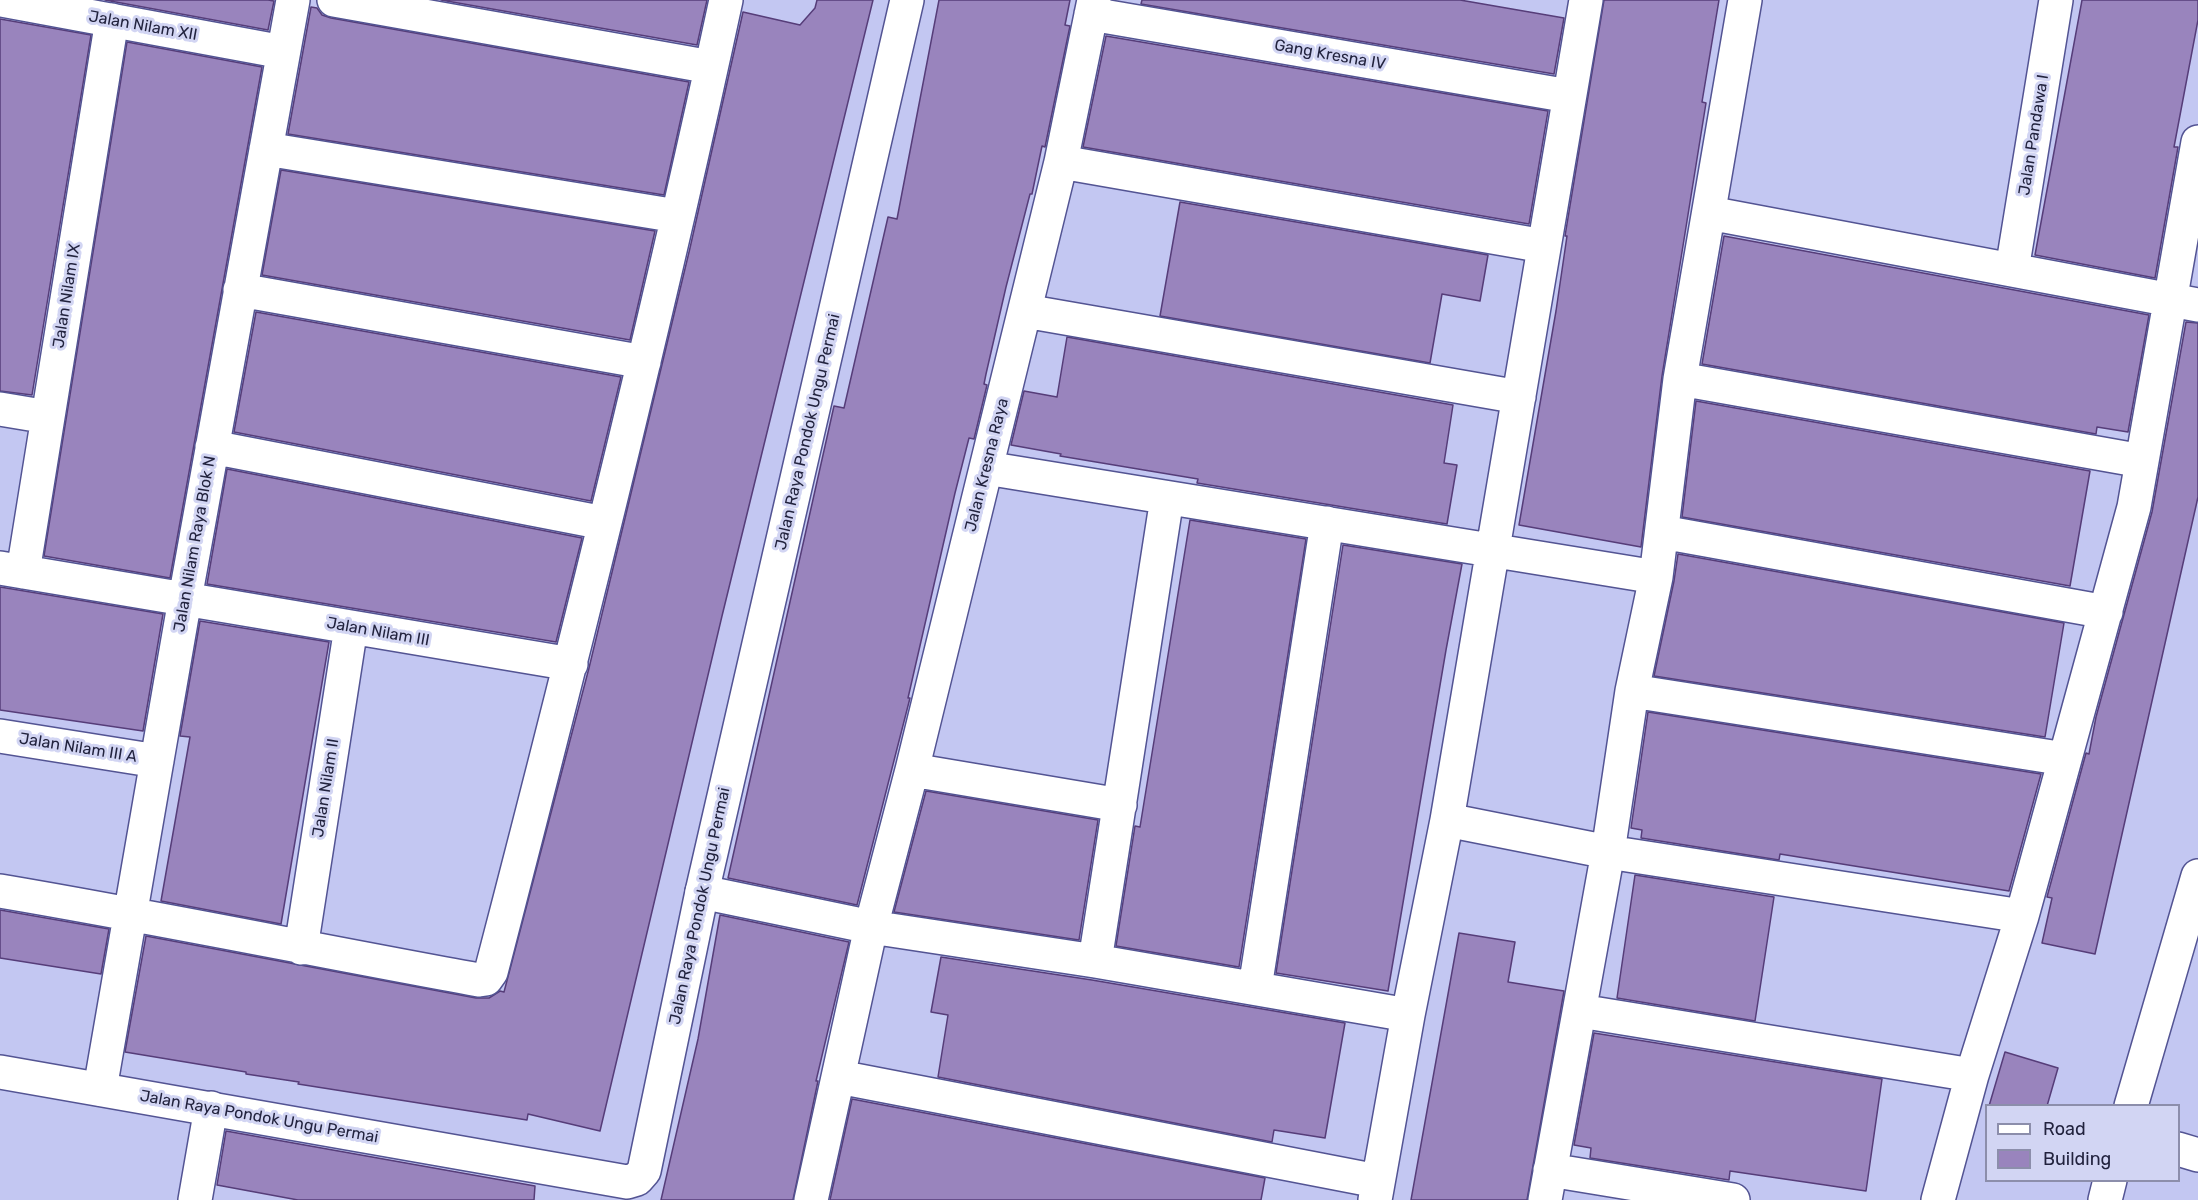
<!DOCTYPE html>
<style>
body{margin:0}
#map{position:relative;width:2198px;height:1200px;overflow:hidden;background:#c3c7f2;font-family:Rubik,sans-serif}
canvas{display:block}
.legend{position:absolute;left:1985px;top:1104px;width:195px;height:78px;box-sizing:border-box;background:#d2d5f3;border:2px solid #8c8eab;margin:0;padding:8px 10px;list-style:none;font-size:18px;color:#22233e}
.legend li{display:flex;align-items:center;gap:12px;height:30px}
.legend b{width:30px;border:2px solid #8c8eab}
</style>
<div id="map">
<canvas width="2198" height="1200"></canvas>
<ul class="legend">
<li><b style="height:8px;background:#fff"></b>Road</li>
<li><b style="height:16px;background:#9984bd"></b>Building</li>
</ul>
</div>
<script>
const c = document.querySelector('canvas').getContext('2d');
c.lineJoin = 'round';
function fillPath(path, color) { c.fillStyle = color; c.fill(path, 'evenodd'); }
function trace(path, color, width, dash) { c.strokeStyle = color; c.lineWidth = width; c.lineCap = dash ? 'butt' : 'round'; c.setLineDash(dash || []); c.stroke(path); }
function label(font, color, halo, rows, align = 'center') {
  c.font = font + ' Rubik,sans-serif'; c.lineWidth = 6; c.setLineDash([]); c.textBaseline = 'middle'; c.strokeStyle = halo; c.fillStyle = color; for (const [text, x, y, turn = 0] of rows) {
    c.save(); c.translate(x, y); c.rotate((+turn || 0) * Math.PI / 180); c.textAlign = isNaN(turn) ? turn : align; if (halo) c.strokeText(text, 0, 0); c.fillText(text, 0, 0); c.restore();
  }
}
const building = new Path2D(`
 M 105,0 L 268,0 L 274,1 L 268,30 Z
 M 441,0 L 707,0 L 697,45 Z
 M 817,0 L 873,0 L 722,616 L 600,1131 L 528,1114 L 527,1120 L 298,1084 L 299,1082 L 246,1074 L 246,1072 L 125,1052 L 146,936 L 476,998 L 489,998 L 500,991 L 504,992 L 589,668 L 690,248 L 743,12 L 800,25 L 815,8 Z
 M 939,0 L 1070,0 L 1065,25 L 1070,26 L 1045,147 L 1042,146 L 1032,194 L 1030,194 L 1006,287 L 986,374 L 984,384 L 987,385 L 974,439 L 969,438 L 955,493 L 908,698 L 910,698 L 857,905 L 728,878 L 834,406 L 844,408 L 888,217 L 897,219 Z
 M 1142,0 L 1460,0 L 1564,18 L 1554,74 L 1141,4 Z
 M 1604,0 L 1719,0 L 1702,102 L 1706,103 L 1662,376 L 1641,547 L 1519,525 L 1556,311 L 1567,236 L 1565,236 Z
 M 2082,0 L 2198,0 L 2198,20 L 2174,147 L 2178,147 L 2155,278 L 2035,255 Z
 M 311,7 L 317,8 L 322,15 L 331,18 L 689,82 L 664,195 L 288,134 Z
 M 0,19 L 91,35 L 32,395 L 0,391 Z
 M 1106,36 L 1548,111 L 1529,224 L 1083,147 Z
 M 127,42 L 262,67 L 170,578 L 44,556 Z
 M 281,170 L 655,231 L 630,340 L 262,275 Z
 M 1180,202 L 1488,255 L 1480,301 L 1442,294 L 1430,363 L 1160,316 Z
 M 1724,236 L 2149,315 L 2128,432 L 2097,427 L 2096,434 L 1702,364 Z
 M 256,312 L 621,377 L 591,501 L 234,432 Z
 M 2186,322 L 2198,323 L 2198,497 L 2095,954 L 2042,943 L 2052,898 L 2047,897 L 2086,753 L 2089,754 L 2096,717 L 2152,512 Z
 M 1067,337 L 1453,405 L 1444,463 L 1457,465 L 1447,524 L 1197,483 L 1198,479 L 1060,456 L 1061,454 L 1011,445 L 1024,391 L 1057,397 Z
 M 1696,401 L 2090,471 L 2070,586 L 1682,517 Z
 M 227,469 L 582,538 L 556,642 L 207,584 Z
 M 1190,520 L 1306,539 L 1239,967 L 1116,946 L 1135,826 L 1140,827 Z
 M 1343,545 L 1462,564 L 1446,650 L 1388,991 L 1276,973 Z
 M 1678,554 L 2064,623 L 2045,737 L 1654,676 L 1674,581 Z
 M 0,587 L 163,614 L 143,731 L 0,710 Z
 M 200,621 L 329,642 L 281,924 L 161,901 L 190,737 L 180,736 Z
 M 1648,712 L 2041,774 L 2009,891 L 1780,854 L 1779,860 L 1641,838 L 1642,830 L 1631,828 Z
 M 926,791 L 1098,820 L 1079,940 L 894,912 Z
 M 1635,875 L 1774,897 L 1755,1021 L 1617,998 Z
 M 0,910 L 109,929 L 101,974 L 0,958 Z
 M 720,915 L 849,942 L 816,1081 L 818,1081 L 793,1200 L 661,1200 L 698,1039 Z
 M 1459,933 L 1515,942 L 1508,982 L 1564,991 L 1527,1200 L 1411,1200 Z
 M 941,957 L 1092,980 L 1345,1023 L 1325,1138 L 1274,1130 L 1272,1142 L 938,1077 L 948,1015 L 931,1012 Z
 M 1594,1033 L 1882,1079 L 1866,1191 L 1730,1171 L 1729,1180 L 1590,1158 L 1591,1148 L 1574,1145 Z
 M 2005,1052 L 2058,1068 L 2047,1106 L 1989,1106 Z
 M 852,1099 L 1265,1178 L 1261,1200 L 830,1200 Z
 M 226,1131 L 535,1186 L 534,1200 L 298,1200 L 217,1185 Z`);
fillPath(building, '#9984bd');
trace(building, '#563d79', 1.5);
const minor = new Path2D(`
 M 2,0 L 283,52
 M 334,0 L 711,67
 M 1091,14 L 1569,96
 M 266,149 L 677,216
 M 1061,162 L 1544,246
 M 1709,213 L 2198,305
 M 2012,270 L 2056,0
 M 240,290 L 644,362
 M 1025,311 L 1519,397
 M 1680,379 L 2142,461
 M 0,409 L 48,417
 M 212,447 L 604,523
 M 986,468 L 1656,577
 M 1662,532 L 2106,612
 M 0,568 L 571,664
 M 23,572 L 112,20
 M 1632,691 L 2065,759
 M 0,736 L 157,761
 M 912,770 L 1120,805
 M 1447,820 L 1608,852 L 2022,916
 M 0,891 C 160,918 319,951 479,980 L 486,979 L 491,972 C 575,650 656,326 726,0
 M 702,892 L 871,927 L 1095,961 L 1408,1015
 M 301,948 L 351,627
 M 1095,961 L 1167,498
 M 1255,988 L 1327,523
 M 1580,1011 L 1972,1075
 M 839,1077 L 1377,1181
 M 100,1089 L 185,599 L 293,0
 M 2131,1106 L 2198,876
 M 2178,1149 L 2198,1155
 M 1550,1170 L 1733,1200
 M 195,1200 L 211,1108
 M 811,1200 L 871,927 L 912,770 L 1061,162 L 1094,0
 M 1375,1200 L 1408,1015 L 1447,820 L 1586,0
 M 1545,1200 L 1608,852 L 1632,691 L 1656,577 L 1680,379 L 1745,0
 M 1938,1200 L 1972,1075 L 2022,916 L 2134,507 L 2198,142
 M 2105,1200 L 2110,1180`);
const tertiary = new Path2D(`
 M 0,1072 L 627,1182 L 637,1179 L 644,1171 L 702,892 L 907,0`);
trace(minor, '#535493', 36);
trace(tertiary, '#535493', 36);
trace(minor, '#fff', 33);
trace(tertiary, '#fff', 33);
label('16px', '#22233e', '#d2d5f3', [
 ["Jalan Nilam XII",143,26,10],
 ["Gang Kresna IV",1330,55,10],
 ["Jalan Pandawa I",2034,135,-81],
 ["Jalan Nilam IX",67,296,-81],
 ["Jalan Raya Pondok Ungu Permai",808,432,-77],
 ["Jalan Kresna Raya",987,465,-76],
 ["Jalan Nilam Raya Blok N",195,544,-80],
 ["Jalan Nilam III",378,632,10],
 ["Jalan Nilam III A",78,748,9],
 ["Jalan Nilam II",326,788,-81],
 ["Jalan Raya Pondok Ungu Permai",700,906,-78],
 ["Jalan Raya Pondok Ungu Permai",259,1117,10]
]);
</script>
